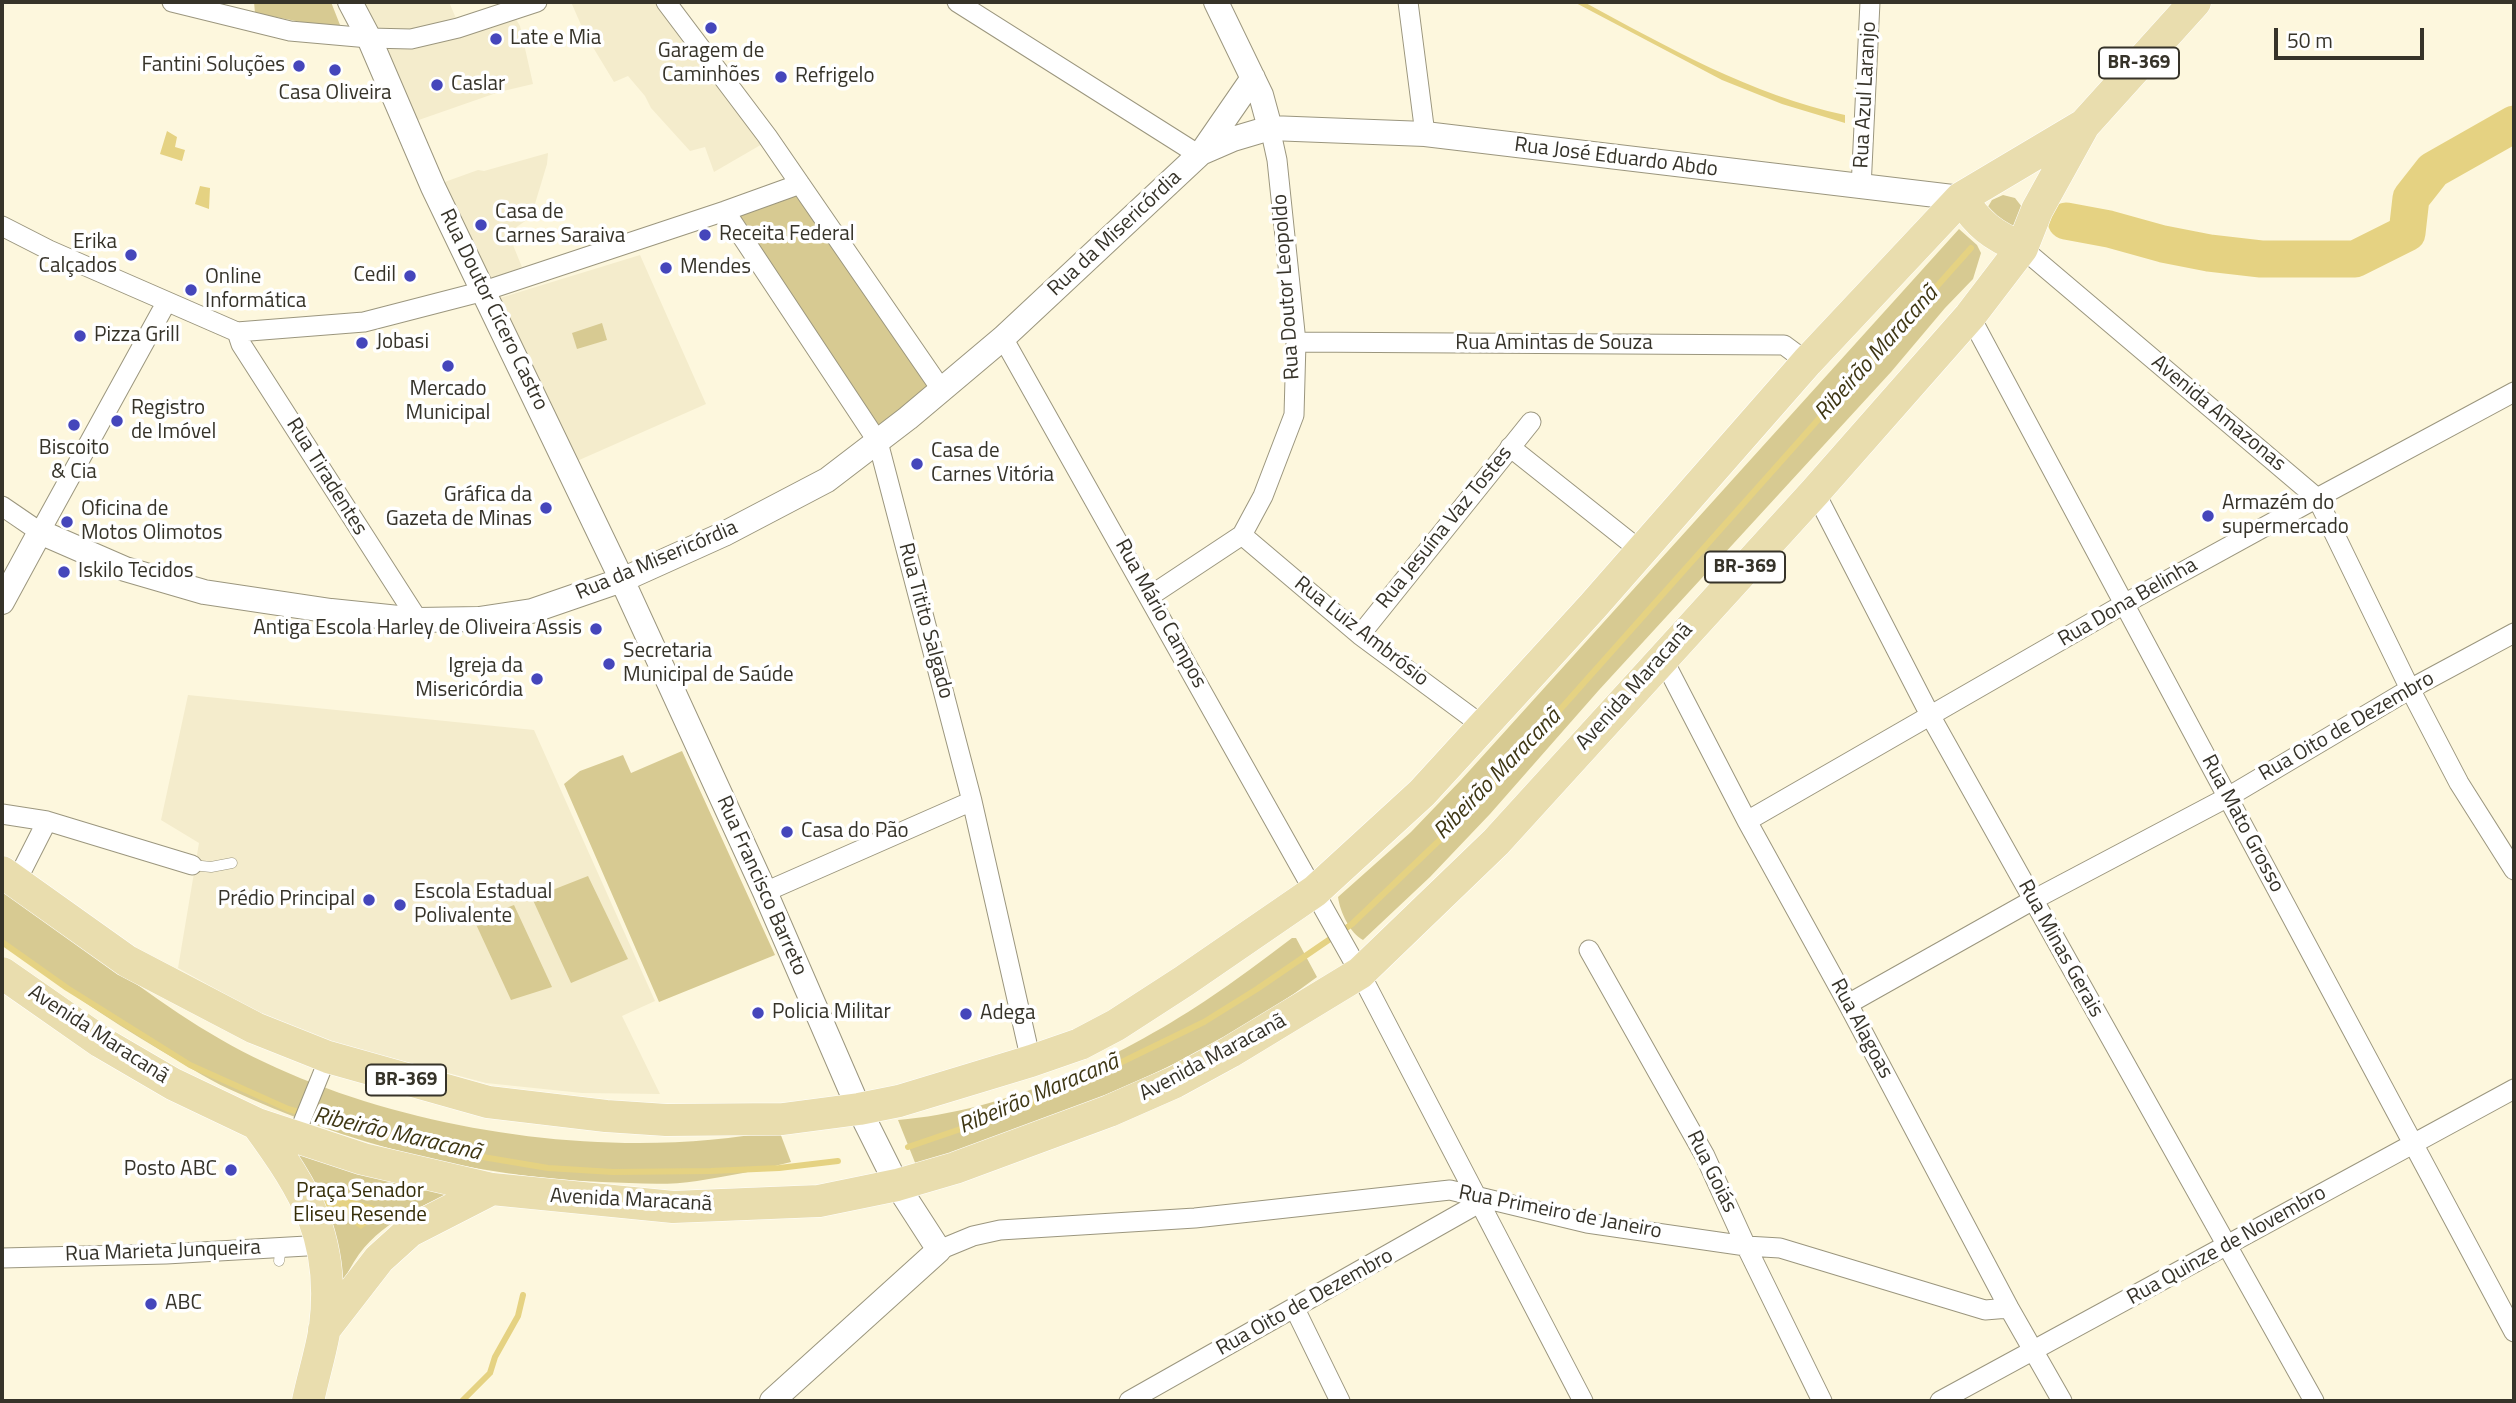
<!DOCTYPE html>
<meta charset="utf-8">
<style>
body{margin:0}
#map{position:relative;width:2516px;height:1403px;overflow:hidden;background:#fdf7dd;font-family:"Titillium Web",sans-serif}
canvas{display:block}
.frame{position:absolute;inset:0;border:4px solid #363329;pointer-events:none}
.scale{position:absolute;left:2274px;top:28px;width:150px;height:32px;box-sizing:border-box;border:4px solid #363329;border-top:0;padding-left:9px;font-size:21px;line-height:24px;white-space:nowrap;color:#363329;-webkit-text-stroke:5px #fff;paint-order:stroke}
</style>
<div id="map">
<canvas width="2516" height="1403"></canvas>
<div class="frame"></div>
<div class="scale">50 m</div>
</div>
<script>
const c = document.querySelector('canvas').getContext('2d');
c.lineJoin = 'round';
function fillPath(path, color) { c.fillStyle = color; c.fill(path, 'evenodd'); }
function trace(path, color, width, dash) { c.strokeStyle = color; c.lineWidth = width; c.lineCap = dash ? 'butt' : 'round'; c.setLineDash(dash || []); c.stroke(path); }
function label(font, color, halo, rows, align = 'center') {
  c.font = font + ' "Titillium Web",sans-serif'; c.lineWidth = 7; c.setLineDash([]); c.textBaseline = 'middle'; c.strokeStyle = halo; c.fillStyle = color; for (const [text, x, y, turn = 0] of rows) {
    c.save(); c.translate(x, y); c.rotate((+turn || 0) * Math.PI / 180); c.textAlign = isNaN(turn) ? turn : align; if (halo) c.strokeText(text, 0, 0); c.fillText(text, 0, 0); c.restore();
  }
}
fillPath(new Path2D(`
 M 354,2 L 449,2 L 458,23 L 513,14 L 520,26 L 533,84 L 499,92 L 413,122 Z
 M 571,2 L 658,2 L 764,143 L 714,172 L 705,147 L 690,151 L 651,108 L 645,96 L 628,76 L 614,82 L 585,34 Z
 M 548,153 L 547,164 L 531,217 L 508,233 L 522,267 L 483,282 L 439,184 L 478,170 L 484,171 Z
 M 640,255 L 706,404 L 577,461 L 500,298 Z
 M 188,695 L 534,730 L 655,1001 L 622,1016 L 660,1094 L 582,1093 L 486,1083 L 319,1039 L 257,1012 L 178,968 L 199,843 L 161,820 Z`), '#f4eccc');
fillPath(new Path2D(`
 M 254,2 L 331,2 L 342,30 L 255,13 Z
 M 795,195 L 825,232 L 933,389 L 880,430 L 734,215 Z
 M 2003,195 L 2015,198 L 2022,207 L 2015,228 L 1986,210 L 1992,200 Z
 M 1959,229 L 1977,245 L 1981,253 L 1973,279 L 1945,308 L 1891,372 L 1599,690 L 1490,814 L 1430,877 L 1363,940 C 1350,933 1340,912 1338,897 L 1411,832 L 1461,780 Z
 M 602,323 L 607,340 L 577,349 L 572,333 Z
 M 682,751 L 775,955 L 659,1002 L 564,784 L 580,771 L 623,755 L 631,773 Z
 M 588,876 L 628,959 L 571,983 L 532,898 Z
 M 2,891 C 21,903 41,915 60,928 C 113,965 163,1007 220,1039 C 374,1128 605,1165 779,1130 L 791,1162 C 760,1170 729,1176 697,1181 C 667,1186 633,1183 602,1182 C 473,1177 347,1144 229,1089 C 205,1078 183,1063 160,1050 C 106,1018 53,981 2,944 Z
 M 514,905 L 552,987 L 511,1000 L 474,920 Z
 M 1292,938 L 1296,938 L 1317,977 C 1202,1065 1053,1119 916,1165 L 898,1120 C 1005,1111 1116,1060 1205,1001 C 1235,981 1264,959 1292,938 Z
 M 295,1153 L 446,1190 L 445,1196 C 395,1218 362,1235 341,1288 Z`), '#d7ca92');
fillPath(new Path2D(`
 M 1574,2 L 1584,2 C 1667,47 1752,95 1845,115 L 1845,123 L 1782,104 L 1722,80 Z
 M 167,131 L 177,137 L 175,147 L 185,150 L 182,161 L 160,154 Z
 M 200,186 L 210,188 L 209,209 L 195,204 Z
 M 328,1193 L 378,1207 L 380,1215 L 361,1229 L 354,1224 L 349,1214 L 339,1218 L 339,1221 L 332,1225 L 322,1195 Z`), '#e5d282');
trace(new Path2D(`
 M 2,942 L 67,988 L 190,1065 L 288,1109 L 365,1130 L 459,1153 L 548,1168 L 613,1172 L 711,1171 L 779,1168 L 838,1161
 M 908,1147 L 1022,1108 L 1089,1078 L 1204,1022 L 1257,989 L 1352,924 L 1446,834 L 1516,759 L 1971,248
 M 462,1401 L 490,1373 L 495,1357 L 518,1316 L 523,1295`), '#e5d282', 6);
trace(new Path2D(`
 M 2066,221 L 2109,229 L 2163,244 L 2209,253 L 2261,259 L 2355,259 L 2407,233 L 2411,198 L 2433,170 L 2514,124`), '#e5d282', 37);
const service = new Path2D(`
 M 192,865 L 211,867 L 232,863
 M 279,1261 L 281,1247`);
const pedestrian = new Path2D(`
 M 296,1136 L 328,1057`);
const minor = new Path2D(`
 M 172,2 L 290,31 L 369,38 L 411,39 L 458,28 L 537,2
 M 666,2 L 767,136 L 941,389
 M 957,2 L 1199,155
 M 1408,2 L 1425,134
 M 1861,188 L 1870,2
 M 725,211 L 878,442 L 972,801 L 1031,1061
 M 2,226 L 49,250 L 237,332 L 364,322 L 484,291 L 725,211 L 800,184
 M 2022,248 L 2317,498 L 2410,689 L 2459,783 L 2514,870
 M 1970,316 L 2514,1332
 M 237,332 L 241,344 L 418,620
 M 1003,338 L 1360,973 L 1583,1401
 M 1296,342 L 1784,345 L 1807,362
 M 1510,447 L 1641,551
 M 1815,492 L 1931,717 L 2314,1401
 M 2,506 L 40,532 L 166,303
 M 1242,535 L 1360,635 L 1483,726
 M 1150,596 L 1242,535 L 1263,496 L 1294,415 L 1296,342 L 1277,160 L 1270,128
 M 1360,635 L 1531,422
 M 1662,657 L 1747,821 L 1848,1004 L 2009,1308 L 2062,1401
 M 2,814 L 47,821 L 192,865
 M 1747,821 L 2124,604 L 2317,498 L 2514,392
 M 16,882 L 47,821
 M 765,892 L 972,801
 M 1589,950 L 1705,1156 L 1746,1246 L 1822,1401
 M 1848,1004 L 2033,900 L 2228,797 L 2410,689 L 2514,633
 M 939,1250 L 973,1236 L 1000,1230 L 1195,1218 L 1450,1190 L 1587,1223 L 1746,1246 L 1780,1248 L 1985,1310 L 2009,1308
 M 2,1258 L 166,1254 L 324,1245
 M 1295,1309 L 1340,1401
 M 1129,1401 L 1479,1203
 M 1940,1401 L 2514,1089`);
const tertiary = new Path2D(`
 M 350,2 L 369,38 L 433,187 L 622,580 L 765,892 L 859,1109 L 897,1185 L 939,1250 L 772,1401
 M 1216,2 L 1261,95 L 1270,128
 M 1203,152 L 1233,139 L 1270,128 L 1425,134 L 1961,198
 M 2,602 L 40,532 L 125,569 L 204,592 L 331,611 L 418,620 L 479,619 L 532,611 L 622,580 L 724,534 L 827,480 L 908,418 L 1003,338 L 1202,152 L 1253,78`);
const primary = new Path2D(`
 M 1961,198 C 1979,225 1992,235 2022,248
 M 2,872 L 127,961 L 255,1028 L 328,1057 L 488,1102 L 606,1116 L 666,1120 L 783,1119 L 859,1109 L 899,1101 L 1031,1061 L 1080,1044 L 1116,1025 L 1184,981 L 1315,891 L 1422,793 L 1593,606 L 1807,362 L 1961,198 L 2082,126
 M 2,973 L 101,1042 L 173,1084 L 257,1124 L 363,1159 L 492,1189 L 673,1207 L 819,1201 L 897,1185 L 955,1168 L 1109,1111 L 1175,1082 L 1230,1052 L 1360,973 L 1496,842 L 1815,492 L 1970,316 L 2022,248 L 2037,210 L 2084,125 L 2195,2
 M 257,1124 C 306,1191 336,1240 325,1327 C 321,1352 313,1377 308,1401
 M 324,1330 L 379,1259 L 410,1231 L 492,1189`);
trace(service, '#9b967e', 11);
trace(pedestrian, '#9b967e', 18);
trace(minor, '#9b967e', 21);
trace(tertiary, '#9b967e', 26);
trace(primary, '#fff', 33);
trace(service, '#fff', 10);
trace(pedestrian, '#fff', 16);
trace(minor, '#fff', 19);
trace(tertiary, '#fff', 24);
trace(primary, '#e9ddae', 32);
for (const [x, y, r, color] of [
 [711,28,7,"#4546bb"],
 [496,39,7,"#4546bb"],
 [299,66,7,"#4546bb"],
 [335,70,7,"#4546bb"],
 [781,77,7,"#4546bb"],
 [437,85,7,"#4546bb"],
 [481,225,7,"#4546bb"],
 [705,235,7,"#4546bb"],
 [131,255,7,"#4546bb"],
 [666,268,7,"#4546bb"],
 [410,276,7,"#4546bb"],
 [191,290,7,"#4546bb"],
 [80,336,7,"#4546bb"],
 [362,343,7,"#4546bb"],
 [448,366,7,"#4546bb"],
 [117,421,7,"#4546bb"],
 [74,425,7,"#4546bb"],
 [917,464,7,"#4546bb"],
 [546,508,7,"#4546bb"],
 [2208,516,7,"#4546bb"],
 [67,522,7,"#4546bb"],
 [64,572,7,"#4546bb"],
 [596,629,7,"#4546bb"],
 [609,664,7,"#4546bb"],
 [537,679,7,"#4546bb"],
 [787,832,7,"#4546bb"],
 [369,900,7,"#4546bb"],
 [400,905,7,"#4546bb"],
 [758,1013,7,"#4546bb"],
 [966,1014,7,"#4546bb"],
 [231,1170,7,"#4546bb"],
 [151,1304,7,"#4546bb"]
]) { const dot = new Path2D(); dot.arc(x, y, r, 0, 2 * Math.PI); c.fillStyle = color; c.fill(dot); trace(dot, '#fff', 2.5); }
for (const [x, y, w] of [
 [2139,63,80],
 [1745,567,80],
 [406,1080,80]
]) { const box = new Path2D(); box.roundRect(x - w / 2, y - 15.5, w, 31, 5); c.fillStyle = '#fff'; c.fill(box); trace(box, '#363329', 2); }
label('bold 19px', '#363329', null, [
 ["BR-369",2139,63],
 ["BR-369",1745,567],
 ["BR-369",406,1080]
]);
label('21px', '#363329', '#fff', [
 ["Late e Mia",510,39],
 ["Garagem de",711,52,"center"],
 ["Caminhões",711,76,"center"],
 ["Fantini Soluções",285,66,"right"],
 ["Refrigelo",795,77],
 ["Caslar",451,85],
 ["Casa Oliveira",335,94,"center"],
 ["Casa de",495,213],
 ["Carnes Saraiva",495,237],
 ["Receita Federal",719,235],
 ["Erika",117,243,"right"],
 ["Calçados",117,267,"right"],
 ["Mendes",680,268],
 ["Cedil",396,276,"right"],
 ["Online",205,278],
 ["Informática",205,302],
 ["Pizza Grill",94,336],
 ["Jobasi",376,343],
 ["Mercado",448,390,"center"],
 ["Municipal",448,414,"center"],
 ["Registro",131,409],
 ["de Imóvel",131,433],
 ["Biscoito",74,449,"center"],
 ["& Cia",74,473,"center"],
 ["Casa de",931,452],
 ["Carnes Vitória",931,476],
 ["Gráfica da",532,496,"right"],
 ["Gazeta de Minas",532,520,"right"],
 ["Armazém do",2222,504],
 ["supermercado",2222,528],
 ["Oficina de",81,510],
 ["Motos Olimotos",81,534],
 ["Iskilo Tecidos",78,572],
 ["Antiga Escola Harley de Oliveira Assis",582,629,"right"],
 ["Secretaria",623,652],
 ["Municipal de Saúde",623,676],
 ["Igreja da",523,667,"right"],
 ["Misericórdia",523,691,"right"],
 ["Casa do Pão",801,832],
 ["Escola Estadual",414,893],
 ["Polivalente",414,917],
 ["Prédio Principal",355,900,"right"],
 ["Policia Militar",772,1013],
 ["Adega",980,1014],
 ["Posto ABC",217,1170,"right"],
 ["ABC",165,1304]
], 'left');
label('21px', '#363329', '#fff', [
 ["Rua Azul Laranjo",1866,95,-87],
 ["Rua José Eduardo Abdo",1616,158,7],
 ["Rua da Misericórdia",1115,234,-43],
 ["Rua Doutor Leopoldo",1287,287,-94],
 ["Rua Doutor Cícero Castro",493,310,64],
 ["Rua Amintas de Souza",1554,344],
 ["Avenida Amazonas",2218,414,40],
 ["Rua Tiradentes",326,477,58],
 ["Rua Jesuína Vaz Tostes",1445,528,-51],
 ["Rua da Misericórdia",657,561,-23],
 ["Rua Dona Belinha",2128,603,-30],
 ["Rua Mário Campos",1160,614,61],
 ["Rua Titito Salgado",925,621,75],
 ["Rua Luiz Ambrósio",1361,632,38],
 ["Avenida Maracanã",1635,687,-48],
 ["Rua Oito de Dezembro",2347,727,-30],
 ["Rua Mato Grosso",2242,824,62],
 ["Rua Francisco Barreto",761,886,66],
 ["Rua Minas Gerais",2060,949,61],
 ["Rua Alagoas",1861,1029,62],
 ["Avenida Maracanã",98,1035,33],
 ["Avenida Maracanã",1213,1058,-28],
 ["Rua Goiás",1711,1172,64],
 ["Avenida Maracanã",631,1201,3],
 ["Rua Primeiro de Janeiro",1560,1213,11],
 ["Rua Quinze de Novembro",2227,1246,-29],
 ["Rua Marieta Junqueira",163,1252,-2],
 ["Rua Oito de Dezembro",1305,1303,-29]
]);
label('21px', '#362e09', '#fff', [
 ["Praça Senador",360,1192],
 ["Eliseu Resende",360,1216]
]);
label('italic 23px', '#3f3714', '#fff', [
 ["Ribeirão Maracanã",1877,354,-48],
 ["Ribeirão Maracanã",1498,775,-46],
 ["Ribeirão Maracanã",1039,1095,-23],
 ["Ribeirão Maracanã",397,1135,13]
]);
</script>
